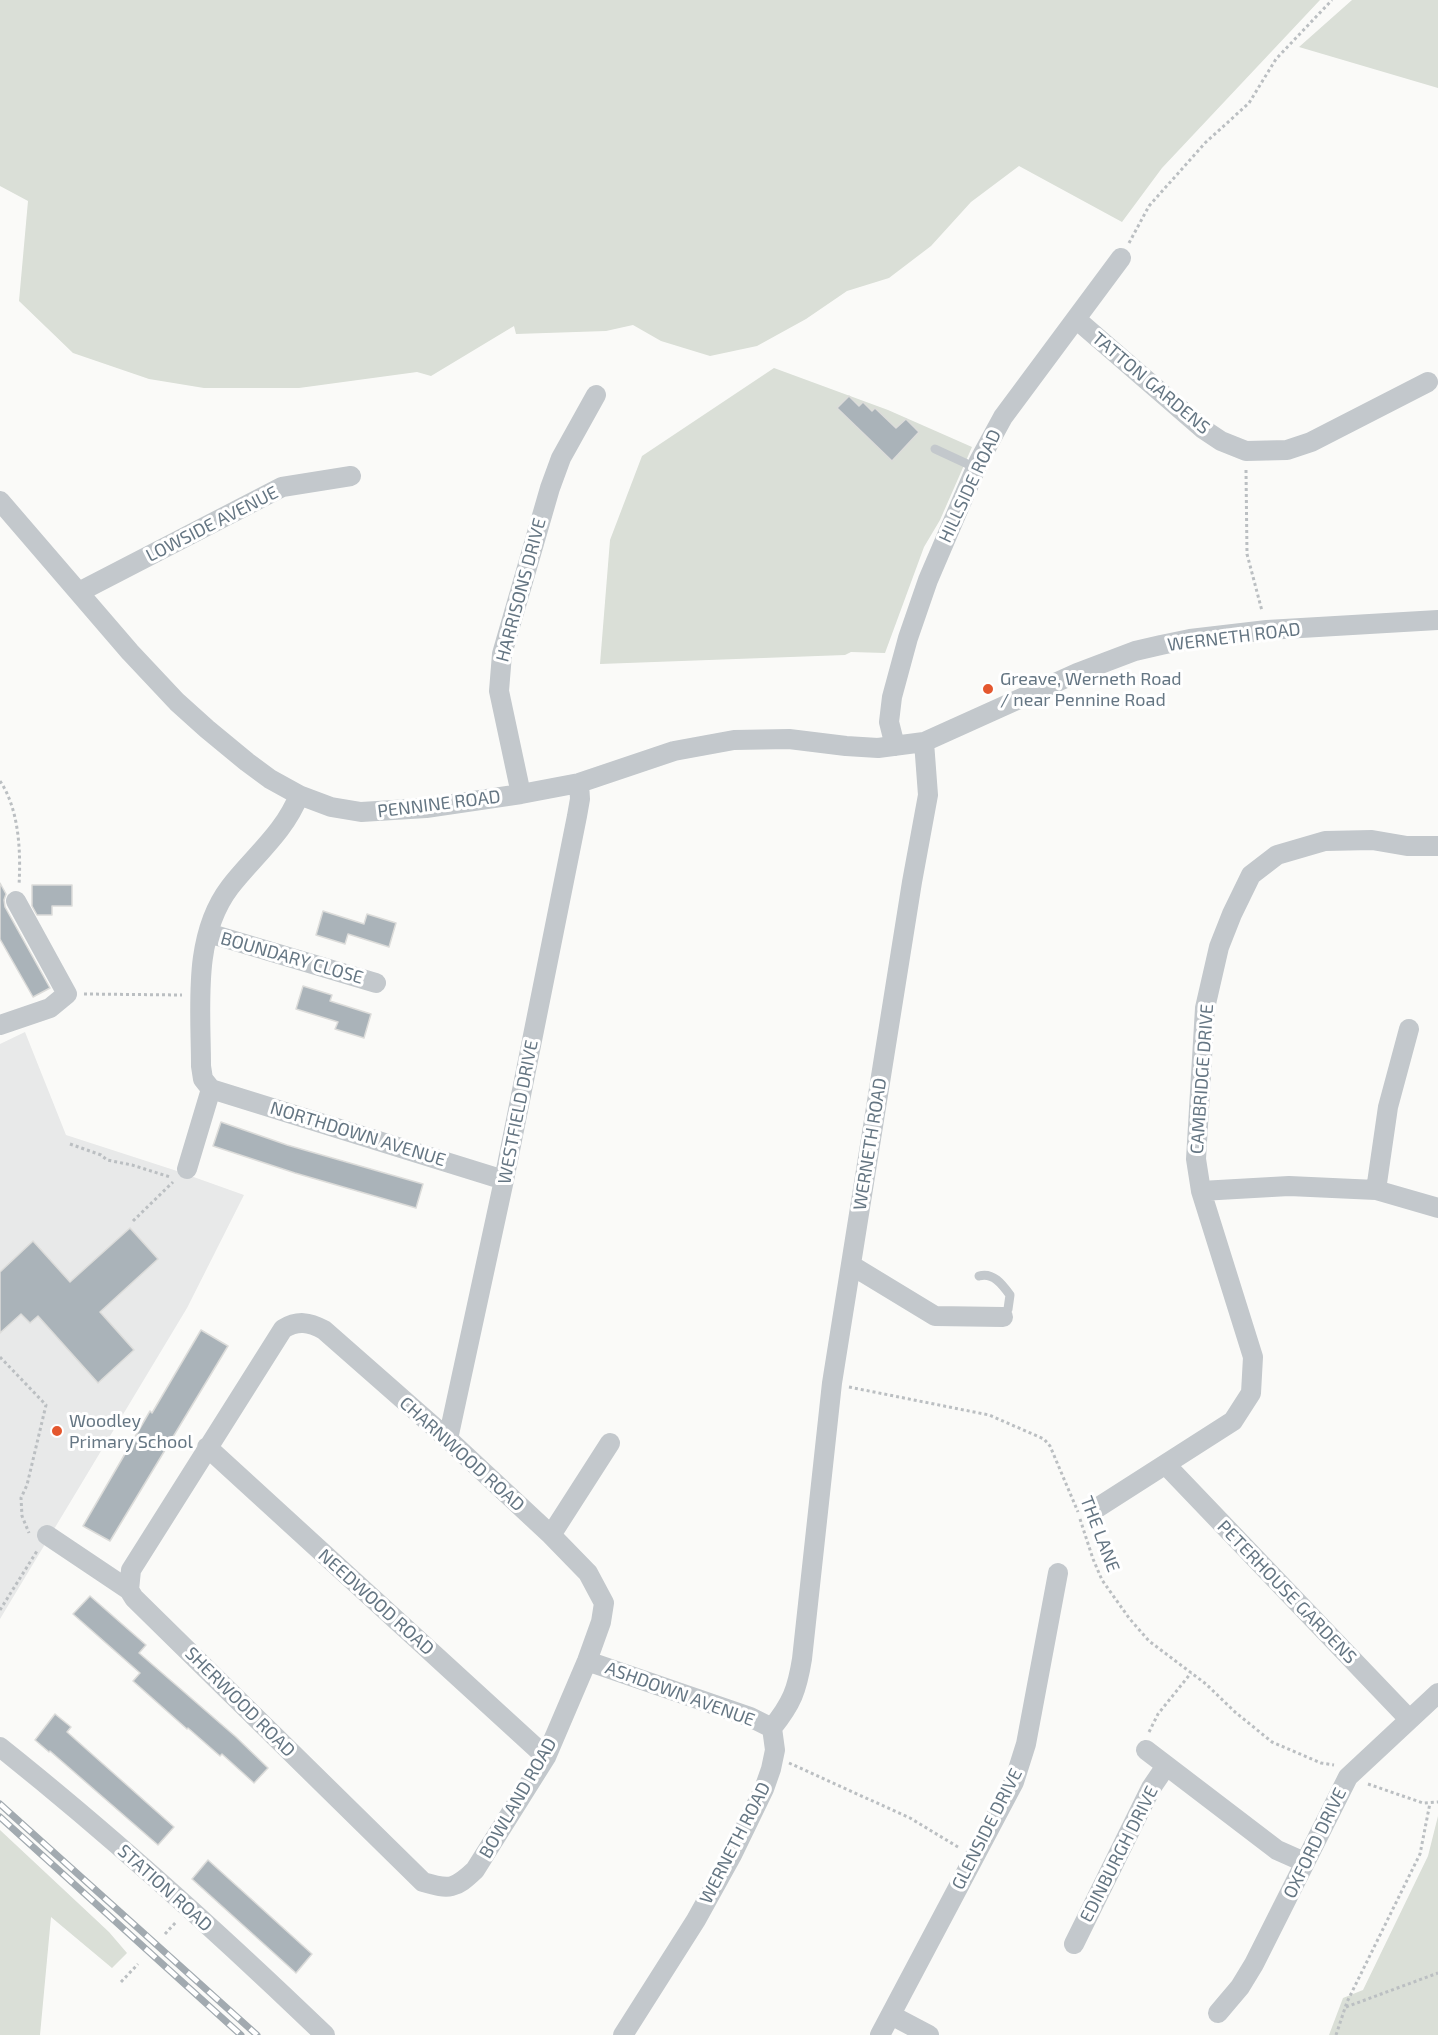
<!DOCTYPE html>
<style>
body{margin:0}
canvas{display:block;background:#fafaf8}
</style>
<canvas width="1438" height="2035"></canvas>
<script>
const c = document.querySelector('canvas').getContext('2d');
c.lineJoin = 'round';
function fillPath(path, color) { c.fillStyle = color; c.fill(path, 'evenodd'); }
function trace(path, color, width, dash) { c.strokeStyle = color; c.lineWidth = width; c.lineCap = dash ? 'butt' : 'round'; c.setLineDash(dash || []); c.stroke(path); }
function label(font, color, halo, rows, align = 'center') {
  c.font = font + ' "Exo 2",sans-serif'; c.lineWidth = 6; c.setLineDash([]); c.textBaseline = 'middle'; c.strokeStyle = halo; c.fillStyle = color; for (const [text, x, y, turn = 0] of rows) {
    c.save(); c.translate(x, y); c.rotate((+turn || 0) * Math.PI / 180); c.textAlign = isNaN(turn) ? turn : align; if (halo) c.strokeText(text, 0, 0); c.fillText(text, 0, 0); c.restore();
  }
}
fillPath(new Path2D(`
 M 25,1032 L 66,1135 L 174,1170 L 244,1195 L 187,1308 L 0,1619 L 0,1044 Z`), '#e8e9e9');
fillPath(new Path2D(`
 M 0,0 L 1320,0 L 1162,168 L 1122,222 L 1019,166 L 971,202 L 931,246 L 889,278 L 847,291 L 806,319 L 757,346 L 710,356 L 661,341 L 633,325 L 606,331 L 516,334 L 514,326 L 431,376 L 417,372 L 299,388 L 204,388 L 149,379 L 73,353 L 19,301 L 28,201 L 0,186 Z
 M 1352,0 L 1438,0 L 1438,88 L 1299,47 Z
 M 774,368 L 888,410 L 972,447 L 940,520 L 924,547 L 885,653 L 851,652 L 845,655 L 600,664 L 610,540 L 642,456 Z
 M 1438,1816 L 1438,2035 L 1329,2035 L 1343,1998 L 1363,1990 L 1428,1856 Z
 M 0,1830 L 109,1932 L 127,1953 L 112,1968 L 51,1917 L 40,2035 L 0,2035 Z`), '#dadfd7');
const building = new Path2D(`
 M 849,396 L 859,406 L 863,402 L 872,411 L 875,408 L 896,428 L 906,419 L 919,432 L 892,461 L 837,408 Z
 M 0,883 L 6,894 L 4,900 L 5,907 L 50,988 L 33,997 L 0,939 Z
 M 32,885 L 72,885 L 72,906 L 52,906 L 52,915 L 37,915 L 32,906 Z
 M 323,911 L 364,924 L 367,914 L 396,923 L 389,947 L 348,934 L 345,944 L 316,935 Z
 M 303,986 L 332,995 L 330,1001 L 371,1014 L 364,1038 L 335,1029 L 338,1022 L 296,1009 Z
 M 221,1122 L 287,1145 L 423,1184 L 416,1208 L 295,1173 L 213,1146 Z
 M 130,1228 L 158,1259 L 100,1312 L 134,1350 L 98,1383 L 38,1316 L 30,1323 L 21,1314 L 0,1333 L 0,1272 L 33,1241 L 70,1282 Z
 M 201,1330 L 228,1346 L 110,1541 L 83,1526 L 150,1411 L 152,1413 Z
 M 90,1596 L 146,1645 L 139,1653 L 236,1737 L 268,1768 L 254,1783 L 222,1754 L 220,1756 L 188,1728 L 187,1729 L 133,1681 L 140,1673 L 73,1614 Z
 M 55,1714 L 71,1727 L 67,1732 L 174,1827 L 158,1845 L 50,1751 L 49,1752 L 35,1740 Z
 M 208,1860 L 312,1954 L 296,1973 L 192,1879 Z`);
fillPath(building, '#aab3b9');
trace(building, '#dcdcda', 1.5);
trace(new Path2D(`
 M 1129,243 L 1149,206 L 1205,143 L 1249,103 L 1276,59 L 1332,0
 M 1246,470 L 1247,554 L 1262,611
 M 0,781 C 19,809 21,851 19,885
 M 84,994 L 182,995
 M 70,1144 L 101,1155 L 107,1160 L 132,1165 L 170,1177
 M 133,1221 L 173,1182
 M 0,1357 L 46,1405 L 27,1485 L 21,1498 L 22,1516 L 29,1533
 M 849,1387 L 989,1415 L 1044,1439 L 1050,1446 L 1078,1512
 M 1080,1519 L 1093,1559 L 1102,1580 L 1129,1618 L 1149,1641 L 1206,1684 L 1235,1712 L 1272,1742 L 1321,1763 L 1334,1765
 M 0,1610 L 37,1551
 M 1149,1732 L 1158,1714 L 1191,1673
 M 789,1763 L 910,1818 L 958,1847
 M 1368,1784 L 1423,1803 L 1438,1802
 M 165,1934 L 176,1922
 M 121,1982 L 138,1964
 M 1346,2007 L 1438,1973
 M 1336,2035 L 1347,2002 L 1420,1854 L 1430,1803`), '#bbbfc2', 3, [3, 3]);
trace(new Path2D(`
 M 935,449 L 976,468
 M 979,1276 C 993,1272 1002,1284 1010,1295 L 1008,1309 L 1003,1317`), '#c3c8cc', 9);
trace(new Path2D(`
 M 1076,319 L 1203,429 L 1221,441 L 1246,451 L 1287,450 L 1311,442 L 1428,382
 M 0,501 L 130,652 L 177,702 L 207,729 L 247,762 L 270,779 L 299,795 L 331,807 L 361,812 L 426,808 L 521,794 L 579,783 L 674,751 L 734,740 L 789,739 L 846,746 L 878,748 L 924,742 L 1077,673 L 1135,651 L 1161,645 L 1190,639 L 1267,630 L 1438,620
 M 79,592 L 282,487 L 351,476
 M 895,746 L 889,722 L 892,697 L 908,638 L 928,580 L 979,461 L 1003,417 L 1121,258
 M 521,794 L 499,691 L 502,654 L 550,488 L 561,458 L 596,395
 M 208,933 L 376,983
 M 0,1025 L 50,1008 L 67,994 L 16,901
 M 211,1089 L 504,1180
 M 187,1169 L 211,1089 L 203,1079 L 201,1066 C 201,1007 192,937 230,887 C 253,857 285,832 299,795
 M 1376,1190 L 1388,1107 L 1409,1029
 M 1201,1191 L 1289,1186 L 1376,1190 L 1438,1208
 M 851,1265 L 935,1316 L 1003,1317
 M 448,1439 L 504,1180 L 577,816 L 580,799 L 579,783
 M 207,1447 L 546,1757
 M 1166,1465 L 1409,1719
 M 1097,1508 L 1233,1421 L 1251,1393 L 1253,1357 L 1201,1191 L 1196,1159 L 1205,1008 L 1219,947 L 1232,914 L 1251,875 L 1277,855 L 1325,841 L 1372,840 L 1407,846 L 1438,846
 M 47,1535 L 129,1590 L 134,1598 L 423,1882 C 450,1890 455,1889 475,1870 L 546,1757 L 587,1661 L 601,1622 L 604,1603 L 588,1573 L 551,1535 L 448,1439 L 324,1330 C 309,1322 298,1320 283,1329 L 131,1570 L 129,1590
 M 551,1535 L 610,1443
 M 587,1661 L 750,1717 L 772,1728
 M 0,1747 C 113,1837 221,1935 325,2035
 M 1146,1750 L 1277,1850 L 1304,1862
 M 1074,1944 L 1151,1788 L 1166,1766
 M 1218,2013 L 1240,1987 L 1254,1964 L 1348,1777 L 1438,1693
 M 891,2015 L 929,2035
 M 623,2035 L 696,1920 L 732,1855 L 764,1789 L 771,1769 L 775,1750 L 772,1728 C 792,1703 797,1690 802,1659 L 832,1383 L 912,882 L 928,795 L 924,742
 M 880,2035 L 1014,1782 L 1026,1744 L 1058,1573`), '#c3c8cc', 20);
const rail = new Path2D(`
 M 0,1804 L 257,2035
 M 0,1817 L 241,2035`);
trace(rail, '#a2aab0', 7);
trace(rail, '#fff', 4.5, [14]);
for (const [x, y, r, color] of [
 [988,689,6,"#e4572e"],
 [57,1431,6,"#e4572e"]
]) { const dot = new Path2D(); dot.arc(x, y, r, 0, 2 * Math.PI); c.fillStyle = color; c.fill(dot); trace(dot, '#fff', 2); }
label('18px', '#657683', '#fff', [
 ["TATTON GARDENS",1151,383,40],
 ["HILLSIDE ROAD",970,486,-65],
 ["LOWSIDE AVENUE",212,524,-27],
 ["HARRISONS DRIVE",521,590,-75],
 ["WERNETH ROAD",1234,637,-7],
 ["PENNINE ROAD",439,804,-7],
 ["BOUNDARY CLOSE",292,958,16],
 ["CAMBRIDGE DRIVE",1202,1079,-86],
 ["WESTFIELD DRIVE",518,1112,-79],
 ["NORTHDOWN AVENUE",358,1134,17],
 ["WERNETH ROAD",870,1144,-81],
 ["CHARNWOOD ROAD",462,1454,42],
 ["THE LANE",1100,1534,69],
 ["PETERHOUSE GARDENS",1287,1592,46],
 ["NEEDWOOD ROAD",376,1602,42],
 ["ASHDOWN AVENUE",680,1694,20],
 ["SHERWOOD ROAD",240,1702,45],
 ["BOWLAND ROAD",518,1798,-60],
 ["GLENSIDE DRIVE",987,1829,-63],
 ["WERNETH ROAD",735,1843,-63],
 ["OXFORD DRIVE",1315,1843,-64],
 ["EDINBURGH DRIVE",1119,1854,-63],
 ["STATION ROAD",165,1888,42]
]);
label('18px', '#657683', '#fff', [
 ["Greave, Werneth Road",1000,679],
 ["/ near Pennine Road",1000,700],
 ["Woodley",69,1421],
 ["Primary School",69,1442]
], 'left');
</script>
